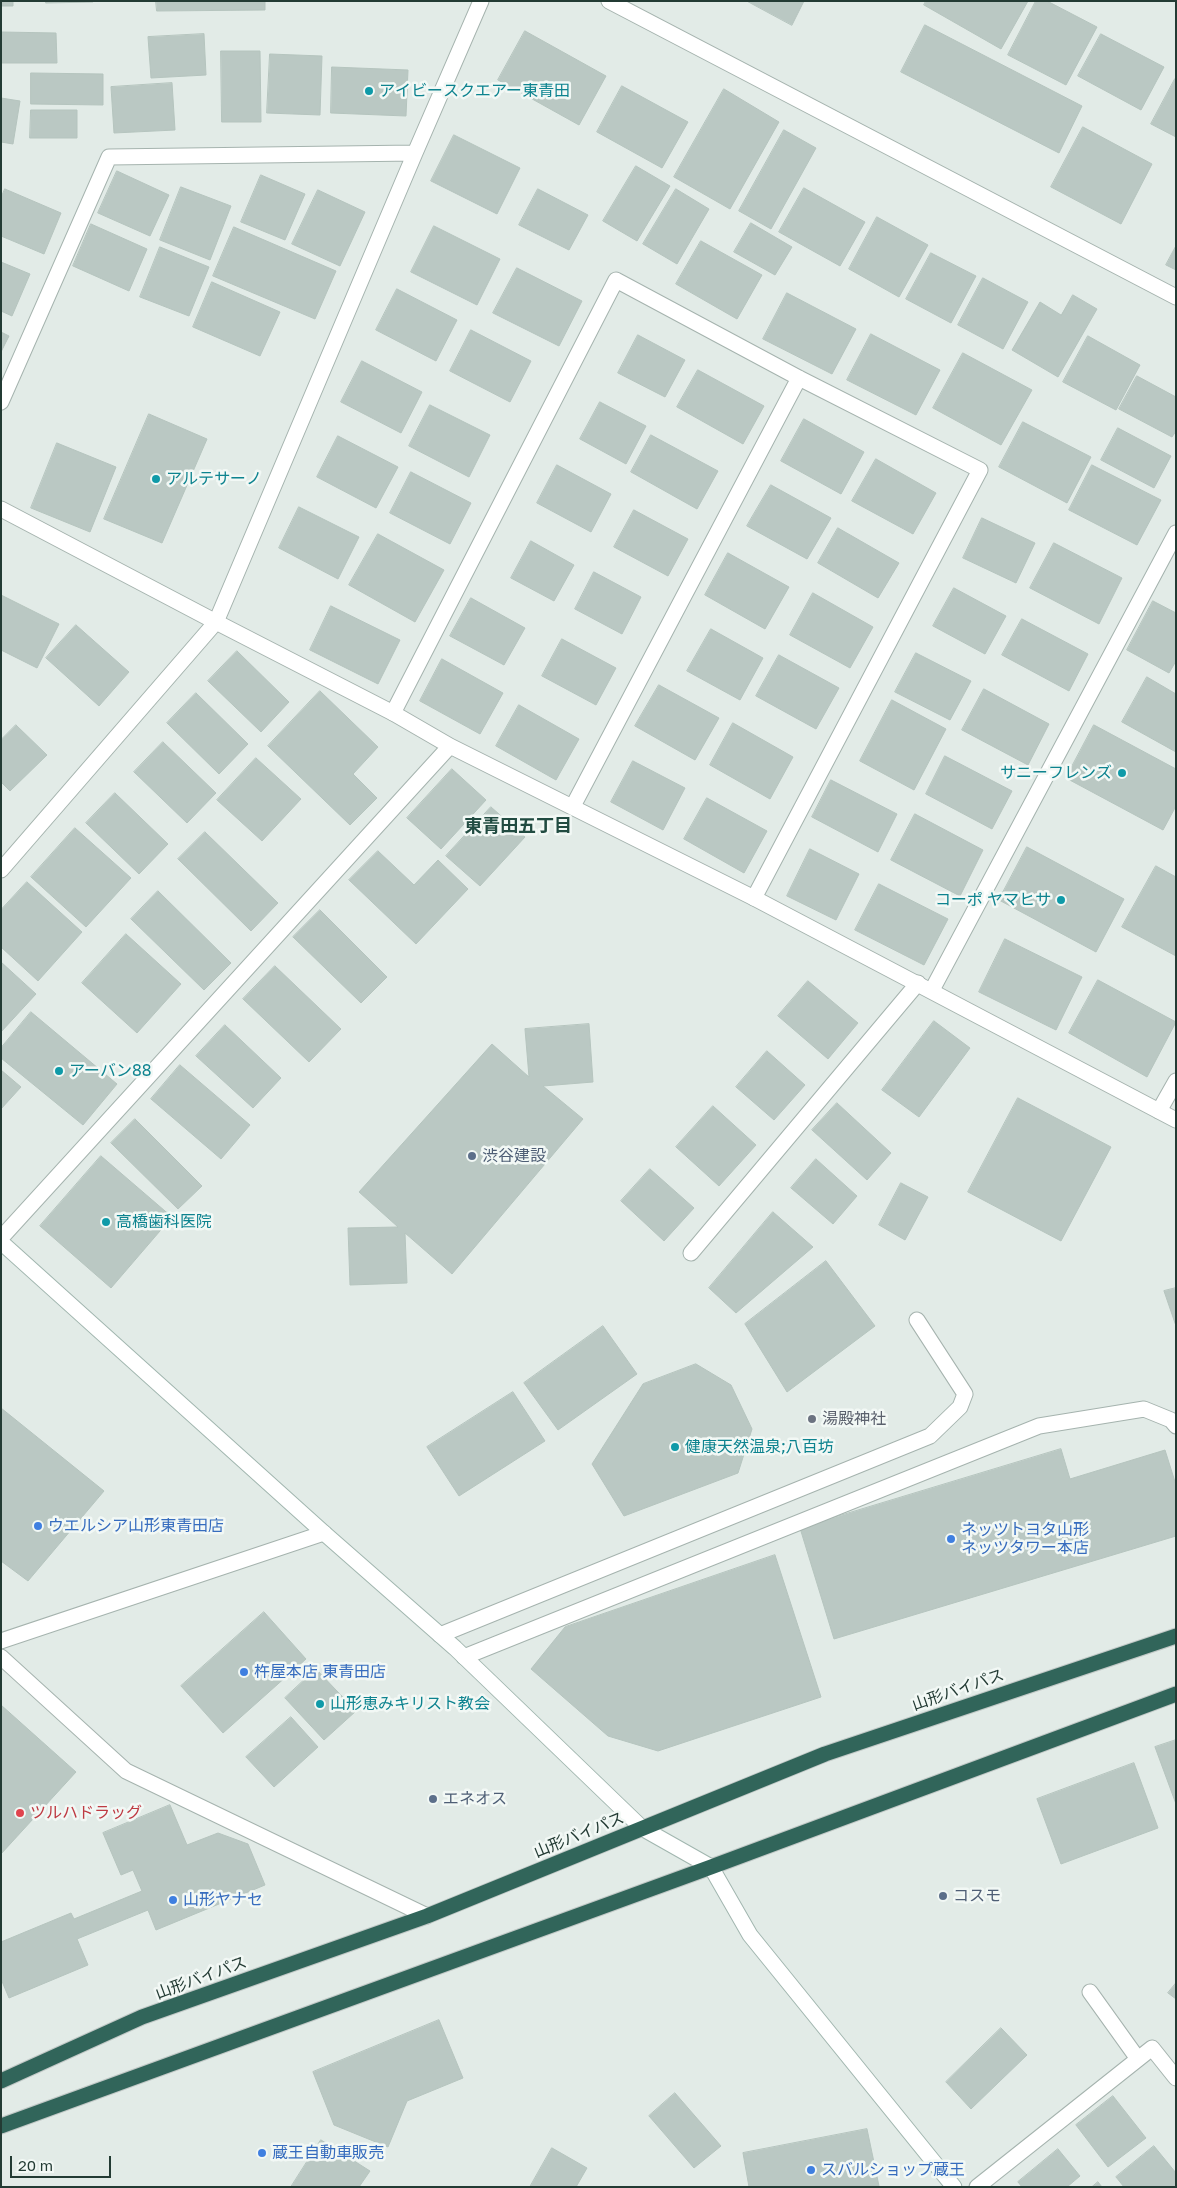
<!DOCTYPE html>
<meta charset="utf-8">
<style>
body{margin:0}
#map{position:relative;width:1177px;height:2188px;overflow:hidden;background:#e2ebe7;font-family:"Golos Text",sans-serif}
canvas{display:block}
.frame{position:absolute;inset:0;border:2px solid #233b34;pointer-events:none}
.scale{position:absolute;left:10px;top:2156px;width:101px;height:22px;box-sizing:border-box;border:2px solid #233b34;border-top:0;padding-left:6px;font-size:15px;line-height:18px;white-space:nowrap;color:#233b34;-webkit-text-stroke:4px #f2f8f5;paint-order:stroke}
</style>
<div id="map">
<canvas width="1177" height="2188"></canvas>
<div class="frame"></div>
<div class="scale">20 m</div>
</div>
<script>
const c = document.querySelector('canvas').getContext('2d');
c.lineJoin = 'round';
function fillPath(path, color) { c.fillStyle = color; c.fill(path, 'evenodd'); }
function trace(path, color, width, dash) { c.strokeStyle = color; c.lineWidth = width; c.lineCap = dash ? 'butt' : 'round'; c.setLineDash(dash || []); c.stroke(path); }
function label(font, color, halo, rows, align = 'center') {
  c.font = font + ' "Golos Text","Noto Sans JP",sans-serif'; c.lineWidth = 5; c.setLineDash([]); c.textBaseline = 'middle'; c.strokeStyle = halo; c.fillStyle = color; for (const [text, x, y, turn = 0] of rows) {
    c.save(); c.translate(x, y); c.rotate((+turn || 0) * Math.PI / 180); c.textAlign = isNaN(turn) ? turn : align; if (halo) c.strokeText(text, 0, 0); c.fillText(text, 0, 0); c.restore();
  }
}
const building = new Path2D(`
 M 1,1 L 13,1 L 13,6 L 1,6 Z
 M 46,1 L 93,1 L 93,2 L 46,3 Z
 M 156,1 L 265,1 L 265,10 L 157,11 Z
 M 747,1 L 804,1 L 792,25 Z
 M 926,1 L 1028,1 L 1001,49 L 924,5 Z
 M 1036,1 L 1047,1 L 1097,27 L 1066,85 L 1008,55 Z
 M 925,25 L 1082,106 L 1059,153 L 901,72 Z
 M 525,31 L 606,76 L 579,125 L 498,80 Z
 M 1,32 L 56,33 L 57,63 L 1,63 Z
 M 204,34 L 206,75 L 151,78 L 148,37 Z
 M 1101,34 L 1164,67 L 1141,110 L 1078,76 Z
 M 221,51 L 260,51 L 261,122 L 222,122 Z
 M 270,54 L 322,56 L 320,115 L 267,113 Z
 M 332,67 L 408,70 L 406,116 L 331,113 Z
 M 31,73 L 103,74 L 103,105 L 31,104 Z
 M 1175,79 L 1176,80 L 1176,137 L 1151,124 Z
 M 172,83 L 175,130 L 114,133 L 111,87 Z
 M 622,86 L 688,122 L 662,168 L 597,132 Z
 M 724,89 L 779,122 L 730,209 L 674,177 Z
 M 1,98 L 20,101 L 13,144 L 1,142 Z
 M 31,110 L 77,110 L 77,138 L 30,138 Z
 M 1083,127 L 1152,164 L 1121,224 L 1051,187 Z
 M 784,130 L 816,148 L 771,229 L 739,211 Z
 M 454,135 L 520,168 L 497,214 L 431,181 Z
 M 636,166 L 670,186 L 637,241 L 603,221 Z
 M 117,171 L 169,195 L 150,236 L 98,213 Z
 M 261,175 L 305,194 L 285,240 L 241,222 Z
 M 181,187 L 231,206 L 210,260 L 160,240 Z
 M 804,188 L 865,222 L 840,266 L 779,232 Z
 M 5,189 L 61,213 L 44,254 L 1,236 L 1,198 Z
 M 538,189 L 588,215 L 569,250 L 519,225 Z
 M 676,189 L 709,209 L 677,264 L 643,244 Z
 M 318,190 L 365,212 L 340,266 L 292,244 Z
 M 877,217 L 928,245 L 899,297 L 849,269 Z
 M 751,223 L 792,247 L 775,275 L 734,252 Z
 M 91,224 L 147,249 L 129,291 L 73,266 Z
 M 434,226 L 500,259 L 477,305 L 411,272 Z
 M 234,227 L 336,271 L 315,319 L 213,276 Z
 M 701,241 L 762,275 L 737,319 L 676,284 Z
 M 1176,246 L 1176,270 L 1166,265 Z
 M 160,247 L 209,267 L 189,316 L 140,297 Z
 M 931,253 L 976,276 L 951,323 L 906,299 Z
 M 1,262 L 30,274 L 12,316 L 1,311 Z
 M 517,268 L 582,301 L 559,346 L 493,313 Z
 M 983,278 L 1028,302 L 1003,349 L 958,325 Z
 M 212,282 L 280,312 L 260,356 L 193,327 Z
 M 397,289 L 457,320 L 436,361 L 376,330 Z
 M 787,293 L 856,329 L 832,374 L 763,339 Z
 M 1073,295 L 1097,309 L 1058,377 L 1012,350 L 1040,302 L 1061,315 Z
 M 471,330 L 531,361 L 510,402 L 450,371 Z
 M 1,332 L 9,336 L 1,352 Z
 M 871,334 L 940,370 L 916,415 L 847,380 Z
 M 638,335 L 685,360 L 665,397 L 618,373 Z
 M 1088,336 L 1140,365 L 1116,410 L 1063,382 Z
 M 963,353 L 1032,390 L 1001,445 L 933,408 Z
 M 362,361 L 422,392 L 401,433 L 341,402 Z
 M 698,370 L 764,406 L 743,444 L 677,407 Z
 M 1137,376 L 1176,397 L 1176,431 L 1172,437 L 1119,409 Z
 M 600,402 L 646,426 L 626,464 L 580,439 Z
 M 430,405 L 490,435 L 469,477 L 409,446 Z
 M 149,414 L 207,439 L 162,543 L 104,519 Z
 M 804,419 L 864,452 L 841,494 L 781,461 Z
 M 1023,422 L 1091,457 L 1067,503 L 999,467 Z
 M 1118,428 L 1171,456 L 1154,488 L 1101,460 Z
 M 651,435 L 718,471 L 697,509 L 631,472 Z
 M 338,436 L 398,467 L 376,508 L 317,477 Z
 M 57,443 L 116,467 L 90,532 L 31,508 Z
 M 876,459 L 936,493 L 913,534 L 852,501 Z
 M 557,465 L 611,494 L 591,532 L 537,503 Z
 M 1092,465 L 1161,500 L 1137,545 L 1069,510 Z
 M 411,472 L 471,503 L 450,544 L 390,513 Z
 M 771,485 L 831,518 L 807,559 L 747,526 Z
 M 299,507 L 359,537 L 338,579 L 279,548 Z
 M 634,510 L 688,539 L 668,576 L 614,547 Z
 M 982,518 L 1035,543 L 1016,583 L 963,558 Z
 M 838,528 L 899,563 L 878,598 L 818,563 Z
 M 378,534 L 444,570 L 415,622 L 349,585 Z
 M 531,541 L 574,565 L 554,601 L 511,578 Z
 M 1054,543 L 1122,578 L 1099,624 L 1030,588 Z
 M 728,553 L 789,587 L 765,629 L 705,595 Z
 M 594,572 L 641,597 L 622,634 L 575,609 Z
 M 954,588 L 1006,616 L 985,654 L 933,626 Z
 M 813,593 L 873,627 L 850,668 L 790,635 Z
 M 1,595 L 59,624 L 37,668 L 1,650 Z
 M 471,598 L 525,628 L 504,665 L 450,636 Z
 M 1153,601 L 1176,613 L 1176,661 L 1169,673 L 1127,650 Z
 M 331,606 L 400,640 L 378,684 L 310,650 Z
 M 1022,619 L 1088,654 L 1069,691 L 1002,655 Z
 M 76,625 L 129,672 L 99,706 L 46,658 Z
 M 711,629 L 763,658 L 740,700 L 687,671 Z
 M 562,639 L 616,668 L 596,705 L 542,676 Z
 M 237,651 L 289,702 L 261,732 L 208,681 Z
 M 916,653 L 971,681 L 950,720 L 895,692 Z
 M 779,655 L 839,688 L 816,729 L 756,696 Z
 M 442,659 L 503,693 L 480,734 L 420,701 Z
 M 1147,677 L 1176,694 L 1176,752 L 1122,722 Z
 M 659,685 L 719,718 L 695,760 L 635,726 Z
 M 984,689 L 1049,724 L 1028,765 L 962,730 Z
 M 320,691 L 378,747 L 353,774 L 377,798 L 350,825 L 268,746 Z
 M 196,693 L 248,744 L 219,774 L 167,723 Z
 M 892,700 L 946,729 L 914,790 L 860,761 Z
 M 519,705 L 579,739 L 556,780 L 496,746 Z
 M 733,723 L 793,757 L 770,799 L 710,765 Z
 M 16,725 L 47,755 L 10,791 L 1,782 L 1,740 Z
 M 1094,725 L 1176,769 L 1176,806 L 1163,830 L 1066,778 Z
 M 163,742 L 216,793 L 187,823 L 134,772 Z
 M 945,756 L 1012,791 L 992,829 L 926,794 Z
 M 256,758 L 301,799 L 262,841 L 217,800 Z
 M 633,761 L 685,788 L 663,830 L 611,802 Z
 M 452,769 L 486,800 L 441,849 L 407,818 Z
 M 831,780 L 897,814 L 878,852 L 812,817 Z
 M 115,793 L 168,844 L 139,874 L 86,823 Z
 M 707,798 L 767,831 L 744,873 L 684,839 Z
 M 491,807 L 525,837 L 480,886 L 446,856 Z
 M 915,814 L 983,850 L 960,896 L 891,860 Z
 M 75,828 L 131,878 L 86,927 L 31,877 Z
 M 205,832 L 278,903 L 251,931 L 178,859 Z
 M 1027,847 L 1124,899 L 1096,952 L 999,900 Z
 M 810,849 L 859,874 L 836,920 L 787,896 Z
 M 378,851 L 414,885 L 438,860 L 468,889 L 416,944 L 349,880 Z
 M 1156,866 L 1176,877 L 1176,956 L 1122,927 Z
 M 27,882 L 82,932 L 38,981 L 1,947 L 1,910 Z
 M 879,884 L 948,919 L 924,965 L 855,930 Z
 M 158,891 L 231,963 L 204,990 L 131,919 Z
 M 320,910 L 387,977 L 361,1003 L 293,937 Z
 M 126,934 L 181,984 L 137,1033 L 82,983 Z
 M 1005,939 L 1082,977 L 1056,1030 L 979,992 Z
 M 1,962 L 36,994 L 1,1032 Z
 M 275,966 L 341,1029 L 309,1062 L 243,999 Z
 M 1098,980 L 1176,1022 L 1147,1077 L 1069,1033 Z
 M 808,981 L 858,1023 L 828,1059 L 778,1016 Z
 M 31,1012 L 117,1084 L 83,1125 L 1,1058 L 1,1048 Z
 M 934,1021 L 970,1048 L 919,1117 L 882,1090 Z
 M 589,1024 L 593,1082 L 543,1086 L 583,1119 L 452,1274 L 405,1233 L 407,1283 L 350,1285 L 348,1228 L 398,1227 L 359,1192 L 492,1044 L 529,1077 L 525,1029 Z
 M 225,1025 L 281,1078 L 253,1108 L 196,1056 Z
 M 767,1051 L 805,1085 L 774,1120 L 736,1087 Z
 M 180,1065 L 250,1125 L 221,1159 L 151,1099 Z
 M 1,1070 L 21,1087 L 1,1109 Z
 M 1018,1098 L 1111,1147 L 1061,1241 L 968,1192 Z
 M 837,1103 L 891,1153 L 867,1180 L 812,1130 Z
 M 713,1106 L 756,1145 L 719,1186 L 676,1147 Z
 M 135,1119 L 202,1186 L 178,1209 L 111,1143 Z
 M 101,1156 L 172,1217 L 111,1288 L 40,1226 Z
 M 816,1159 L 857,1196 L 833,1224 L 791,1188 Z
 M 650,1169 L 694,1208 L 664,1241 L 621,1201 Z
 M 901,1183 L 928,1197 L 905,1240 L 879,1225 Z
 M 773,1212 L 813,1247 L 736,1313 L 709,1288 Z
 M 826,1261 L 875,1326 L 787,1392 L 745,1324 Z
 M 1176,1288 L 1176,1326 L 1164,1291 Z
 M 603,1326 L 637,1374 L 558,1430 L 524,1383 Z
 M 696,1364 L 731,1385 L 752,1429 L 738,1473 L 624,1516 L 592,1464 L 643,1384 Z
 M 513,1392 L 545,1441 L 459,1496 L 427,1447 Z
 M 1,1408 L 104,1491 L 28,1581 L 1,1561 Z
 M 1061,1449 L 1070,1479 L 1165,1450 L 1176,1485 L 1176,1536 L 834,1639 L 800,1528 Z
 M 775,1555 L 821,1697 L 658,1751 L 608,1736 L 531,1669 L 565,1627 Z
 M 264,1612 L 306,1659 L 223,1733 L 181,1686 Z
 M 316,1669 L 356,1711 L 324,1740 L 285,1698 Z
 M 1,1705 L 76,1772 L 1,1854 Z
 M 291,1717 L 318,1747 L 274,1787 L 246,1757 Z
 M 1176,1740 L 1176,1804 L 1155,1747 Z
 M 1134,1763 L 1158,1828 L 1061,1864 L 1037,1799 Z
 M 170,1805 L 187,1845 L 218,1833 L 248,1844 L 265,1885 L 156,1930 L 148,1910 L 77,1939 L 88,1965 L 9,1998 L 1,1979 L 1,1942 L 71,1913 L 74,1919 L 142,1891 L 133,1870 L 121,1875 L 103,1833 Z
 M 1176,1983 L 1176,1999 L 1168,1993 Z
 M 439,2020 L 463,2078 L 407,2101 L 388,2147 L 334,2125 L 313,2072 Z
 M 1001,2028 L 1027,2055 L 971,2109 L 946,2082 Z
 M 675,2093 L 721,2146 L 694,2168 L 649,2116 Z
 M 1113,2096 L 1146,2138 L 1108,2167 L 1076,2125 Z
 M 867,2129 L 879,2186 L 749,2187 L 743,2153 Z
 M 321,2140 L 370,2171 L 359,2187 L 291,2187 Z
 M 1154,2146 L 1176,2173 L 1176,2187 L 1124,2187 L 1116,2177 Z
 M 552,2148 L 587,2168 L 576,2187 L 530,2187 Z
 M 1058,2149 L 1080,2176 L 1067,2187 L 1022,2187 L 1018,2182 Z
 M 1098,2182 L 1102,2187 L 1092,2187 Z`);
fillPath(building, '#bac8c3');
trace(building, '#b5c4be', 1);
const lane = new Path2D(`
 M 609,1 L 1176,297
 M 1,402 L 109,157 L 415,153
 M 1,509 L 216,622 L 415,153 L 481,1
 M 393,713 L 616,280 L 799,378 L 980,470 L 754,898
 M 573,806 L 799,378
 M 932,990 L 1176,533
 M 1159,1111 L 1176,1081
 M 691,1253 L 918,983
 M 440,1635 L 930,1436 L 960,1407 L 965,1394 L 917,1320
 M 464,1657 L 1039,1426 L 1144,1409 L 1171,1420 L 1176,1426
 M 1090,1992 L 1138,2059
 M 977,2187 L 1152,2048 L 1176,2078`);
const street = new Path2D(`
 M 1,870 L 216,622 L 393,713 L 450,746 L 754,898 L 1176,1120
 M 1,1238 L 450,746
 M 1,1641 L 324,1533
 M 1,1657 L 126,1771 L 427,1916`);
const secondary = new Path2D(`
 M 1,1242 L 324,1533 L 455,1648 L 642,1828 L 711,1867 L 750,1935 L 954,2187`);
const highway = new Path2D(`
 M 1,2081 L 142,2017 L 427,1916 L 825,1754 L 1176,1636
 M 1,2126 L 711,1867 L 1176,1694`);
trace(lane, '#a5b3ae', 17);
trace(street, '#a5b3ae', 17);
trace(secondary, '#a1b6af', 17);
trace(highway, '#c1c8c6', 17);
trace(lane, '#fff', 15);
trace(street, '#fff', 15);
trace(secondary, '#fff', 15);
trace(highway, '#31655a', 15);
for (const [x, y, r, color] of [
 [369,91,5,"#0f9aa8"],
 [156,479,5,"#0f9aa8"],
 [1122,773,5,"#0f9aa8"],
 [1061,900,5,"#0f9aa8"],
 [59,1071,5,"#0f9aa8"],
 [472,1156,5,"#5c6f8a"],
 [106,1222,5,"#0f9aa8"],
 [812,1419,5,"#6b7280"],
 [675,1447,5,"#0f9aa8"],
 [38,1526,5,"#3f7fe0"],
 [951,1539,5,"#3f7fe0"],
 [244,1672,5,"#3f7fe0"],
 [320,1704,5,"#0f9aa8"],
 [433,1799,5,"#5c6f8a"],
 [20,1813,5,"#e0444e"],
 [943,1896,5,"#5c6f8a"],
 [173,1900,5,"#3f7fe0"],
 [262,2153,5,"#3f7fe0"],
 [811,2170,5,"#3f7fe0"]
]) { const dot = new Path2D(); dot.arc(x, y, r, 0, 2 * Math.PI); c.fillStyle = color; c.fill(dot); trace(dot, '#f2f8f5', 2); }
label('16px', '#0d838f', '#f2f8f5', [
 ["アイビースクエアー東青田",379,91],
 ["アルテサーノ",166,479],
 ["サニーフレンズ",1112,773,"right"],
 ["コーポ ヤマヒサ",1051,900,"right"],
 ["アーバン88",69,1071],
 ["高橋歯科医院",116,1222],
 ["健康天然温泉;八百坊",685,1447],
 ["山形恵みキリスト教会",330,1704]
], 'left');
label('16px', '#4e5e75', '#f2f8f5', [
 ["渋谷建設",482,1156],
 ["エネオス",443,1799],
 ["コスモ",953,1896]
], 'left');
label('16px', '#5b616d', '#f2f8f5', [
 ["湯殿神社",822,1419]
], 'left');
label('16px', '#366cbe', '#f2f8f5', [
 ["ウエルシア山形東青田店",48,1526],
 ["ネッツトヨタ山形",961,1530],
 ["ネッツタワー本店",961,1548],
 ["杵屋本店 東青田店",254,1672],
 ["山形ヤナセ",183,1900],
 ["蔵王自動車販売",272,2153],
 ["スバルショップ蔵王",821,2170]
], 'left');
label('16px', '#233b34', '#f2f8f5', [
 ["山形バイパス",958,1690,-19],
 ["山形バイパス",579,1835,-22],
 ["山形バイパス",201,1978,-20]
]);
label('16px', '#be3a42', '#f2f8f5', [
 ["ツルハドラッグ",30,1813]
], 'left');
label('bold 18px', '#214b41', '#f2f8f5', [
 ["東青田五丁目",518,826]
]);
</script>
